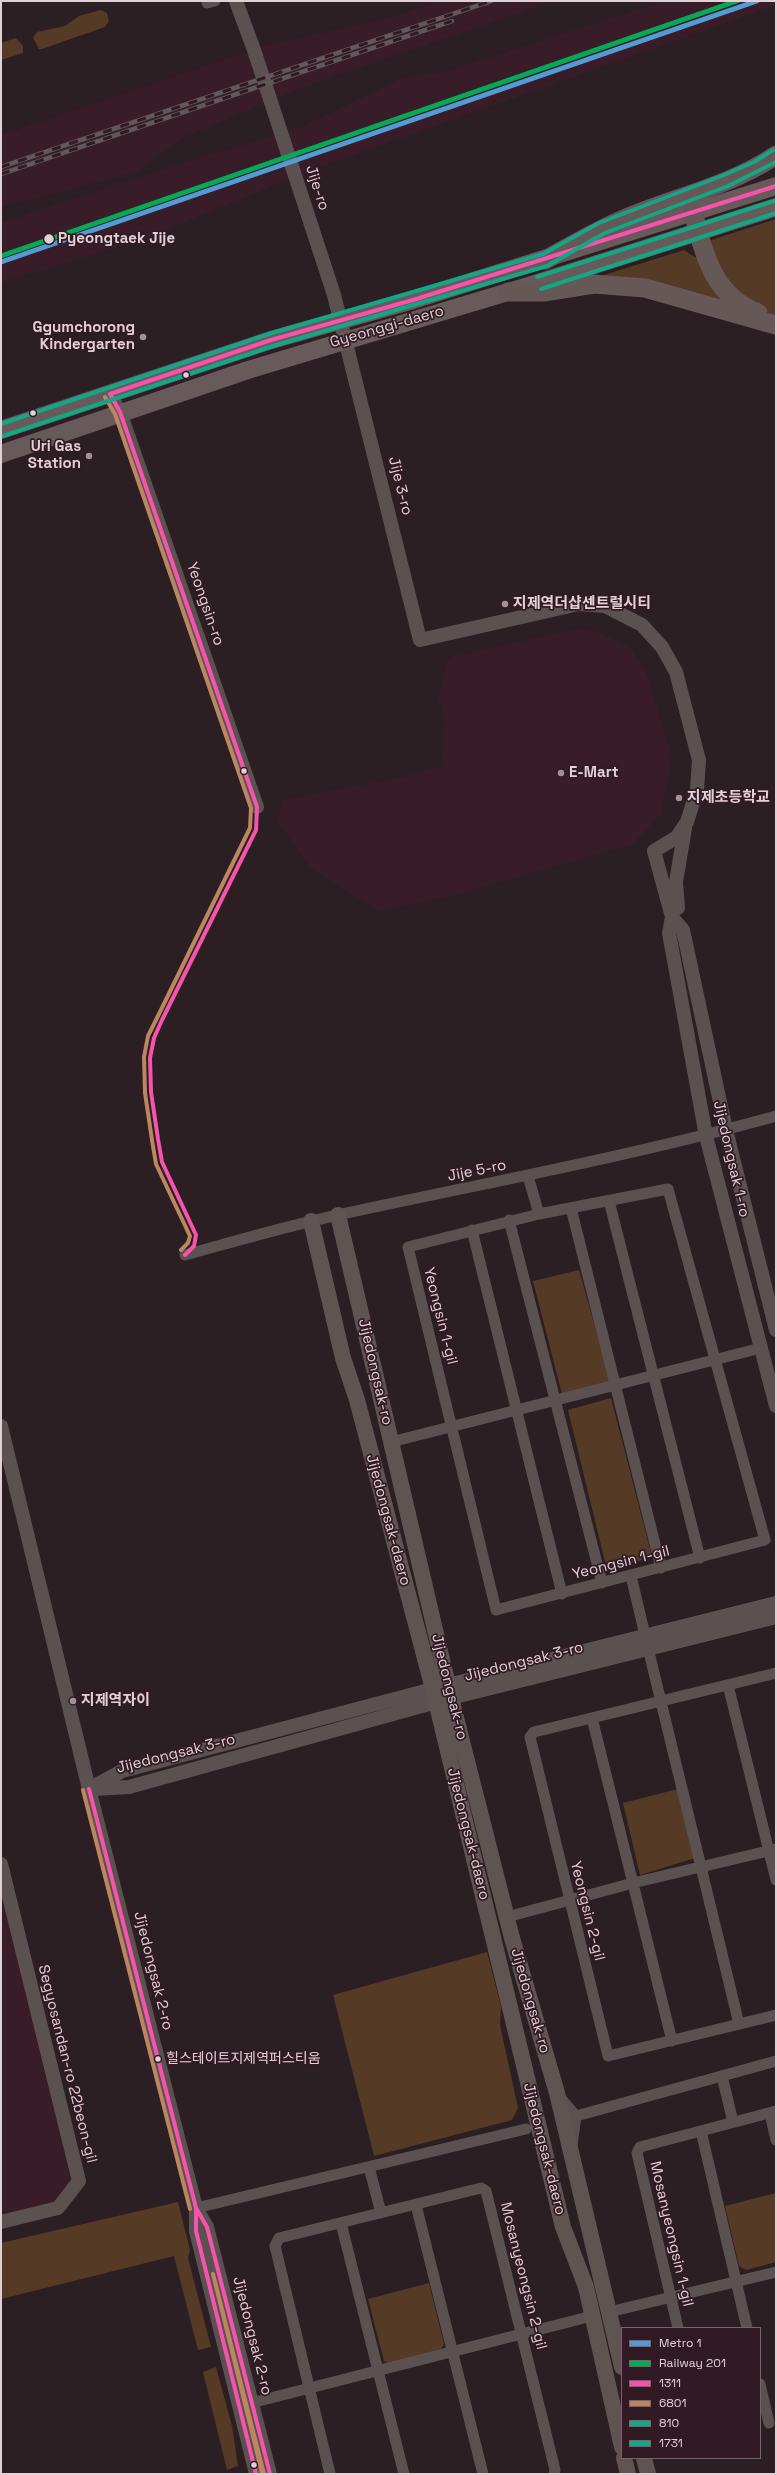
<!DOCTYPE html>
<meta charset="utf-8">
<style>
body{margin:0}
#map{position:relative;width:777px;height:2475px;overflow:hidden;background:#2c1f24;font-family:"Space Grotesk",sans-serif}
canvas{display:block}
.frame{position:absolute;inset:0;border:2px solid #e1d0d6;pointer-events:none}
.legend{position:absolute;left:621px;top:2327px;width:140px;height:132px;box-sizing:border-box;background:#311a23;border:1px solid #77636b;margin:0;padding:5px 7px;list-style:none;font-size:12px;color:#e1d0d6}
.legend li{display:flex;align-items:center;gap:8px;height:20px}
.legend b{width:20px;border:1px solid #77636b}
</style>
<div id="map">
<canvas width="777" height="2475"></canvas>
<div class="frame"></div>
<ul class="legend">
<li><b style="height:5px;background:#539bd4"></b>Metro 1</li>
<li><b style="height:5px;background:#06aa56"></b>Railway 201</li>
<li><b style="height:5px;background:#f653ac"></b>1311</li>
<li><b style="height:5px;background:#bb8660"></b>6801</li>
<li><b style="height:5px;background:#13a785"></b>810</li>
<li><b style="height:5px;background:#13a785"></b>1731</li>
</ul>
</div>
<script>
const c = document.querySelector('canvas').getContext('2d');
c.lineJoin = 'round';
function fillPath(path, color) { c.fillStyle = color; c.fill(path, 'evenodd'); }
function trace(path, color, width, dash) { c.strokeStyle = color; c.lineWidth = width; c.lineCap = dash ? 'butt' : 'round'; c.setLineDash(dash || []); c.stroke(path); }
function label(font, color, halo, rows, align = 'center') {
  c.font = font + ' "Space Grotesk","Noto Sans KR",sans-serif'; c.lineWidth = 3.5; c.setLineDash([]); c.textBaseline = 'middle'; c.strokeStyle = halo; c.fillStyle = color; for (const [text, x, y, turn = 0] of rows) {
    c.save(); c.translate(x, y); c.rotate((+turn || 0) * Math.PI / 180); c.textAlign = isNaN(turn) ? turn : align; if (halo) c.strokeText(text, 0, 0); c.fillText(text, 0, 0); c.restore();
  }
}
fillPath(new Path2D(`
 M 439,1 L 554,1 L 298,89 L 182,138 L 136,172 L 1,207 L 1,135 L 271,44 L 387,19 Z
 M 665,1 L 776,1 L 776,5 L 317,168 L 145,238 L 1,283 L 1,223 L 120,183 L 304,126 L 402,78 L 448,71 Z
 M 575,629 L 592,630 L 630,647 L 647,675 L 672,757 L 661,814 L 633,844 L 451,896 L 379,911 L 312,869 L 277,821 L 284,800 L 409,776 L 443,766 L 444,716 L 438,697 L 447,663 L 452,657 Z
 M 1,1851 L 83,2175 L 80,2191 L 1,2226 Z`), '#381d29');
fillPath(new Path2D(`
 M 101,10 L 107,13 L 109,21 L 105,27 L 42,49 L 39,49 L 33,38 L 37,32 L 65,26 L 79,16 Z
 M 16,38 L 23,46 L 23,53 L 1,60 L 1,43 Z
 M 776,219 L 776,317 L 729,291 L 710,254 L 711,240 Z
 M 684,250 L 698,259 L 732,305 L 605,278 L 604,275 Z
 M 579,1270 L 610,1381 L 562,1394 L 533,1281 Z
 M 611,1398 L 652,1557 L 607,1570 L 568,1410 Z
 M 678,1789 L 695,1858 L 640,1875 L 623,1803 Z
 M 487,1952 L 501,2006 L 500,2025 L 518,2108 L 512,2120 L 374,2156 L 333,1995 Z
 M 776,2193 L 776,2262 L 746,2270 L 739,2266 L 725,2206 Z
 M 178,2202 L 190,2250 L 188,2258 L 211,2347 L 198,2350 L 174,2256 L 1,2299 L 1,2243 Z
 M 429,2283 L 444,2344 L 441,2349 L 390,2363 L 384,2361 L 368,2299 Z
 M 216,2367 L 232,2426 L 238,2466 L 227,2470 L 203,2372 Z`), '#553a26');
trace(new Path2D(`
 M 207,3 L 215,1
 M 528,1176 L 539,1214 L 408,1247 L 496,1610 L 765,1540 L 668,1189 L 539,1214
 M 609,1201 L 700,1558
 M 571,1208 L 661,1568
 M 509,1220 L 602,1583
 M 472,1230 L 562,1594
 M 185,1255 C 236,1241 287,1226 338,1215 C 485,1183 632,1156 776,1116
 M 391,1442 L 761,1348
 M 631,1576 L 645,1635
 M 648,1648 L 739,2024
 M 776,1673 L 534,1732 L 530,1737 L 608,2056 L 776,2015
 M 728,1685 L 776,1880
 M 592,1718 L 672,2041
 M 507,1917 L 633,1883 L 776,1849
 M 722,2076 L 733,2122
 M 558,2095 L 576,2116
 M 770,2113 L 776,2140
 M 576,2116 L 776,2061
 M 701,2131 L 747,2328
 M 572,2145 L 576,2116
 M 369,2167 L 381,2213
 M 416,2205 L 483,2474
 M 196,2208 L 526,2129
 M 341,2223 L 404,2474
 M 609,2312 L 776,2272
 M 678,2328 L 637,2153 L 640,2147 L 776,2111
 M 760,2384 L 769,2423
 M 251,2403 L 592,2316
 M 330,2474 L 275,2246 L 279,2238 L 481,2188 L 486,2191 L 555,2470 L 554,2474`), '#5c5151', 11);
trace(new Path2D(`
 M 236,1 L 254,50 L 334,295 L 420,640 L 579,604 L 605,606 L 642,625 L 662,647 L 676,672 L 699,760 L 697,790 L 687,822 L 677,837 L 654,851 L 672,917 L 669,933 L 706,1136 L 776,1406
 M 110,394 L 120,412 L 257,807
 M 678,908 L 676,882 L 685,828
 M 672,917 L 683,930 L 726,1130 L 776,1330
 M 1,1426 L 89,1789 L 196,2208
 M 89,1789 L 122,1771 L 448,1685 L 776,1603
 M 93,1789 L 129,1787 L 451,1698 L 776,1617
 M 1,1864 L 79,2181 L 58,2208 L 1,2222
 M 256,2474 L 196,2231 L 196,2208 L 207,2227 L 270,2474`), '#5c5151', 14);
trace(new Path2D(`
 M 338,1215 L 451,1698 L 512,1938 L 557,2093 L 622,2367
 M 311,1221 L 343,1358 L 357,1400 L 433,1689 L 563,2227 L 586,2287 L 622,2447
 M 624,2458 L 628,2474
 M 644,2458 L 648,2474`), '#605453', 16);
trace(new Path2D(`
 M 1,430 L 271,340 L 413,300 L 776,186
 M 1,454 L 248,370 L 528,286 L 776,207`), '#685a5a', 18);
trace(new Path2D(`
 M 693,212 C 704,254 713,296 758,313
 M 545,260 C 577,242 609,224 644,211 C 689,194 736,182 776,155
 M 508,292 L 544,292 L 594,284 L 645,288 L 776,325`), '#675858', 19);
const rail = new Path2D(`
 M 1,167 L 491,1
 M 1,174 L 452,21`);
trace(rail, '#615859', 4.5);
trace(rail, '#311a23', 3, [9]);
trace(new Path2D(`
 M 185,1255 L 194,1246 L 196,1235 L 162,1162 L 158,1139 L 151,1092 L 150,1058 L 154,1038 L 162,1020 L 256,830 L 257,807 L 120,412 L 110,394 L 271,340 L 413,300 L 776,186
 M 89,1789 L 196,2208
 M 256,2474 L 196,2231 L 196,2208 L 207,2227 L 270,2474`), '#f653ac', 4);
trace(new Path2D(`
 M 105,397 L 115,414 L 251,808 L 250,828 L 157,1018 L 148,1036 L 144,1057 L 145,1093 L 152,1140 L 156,1164 L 190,1236 L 188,1243 L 181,1250
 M 83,1790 L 190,2209
 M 262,2473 L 213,2274 L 264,2474`), '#bb8660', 4);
trace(new Path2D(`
 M 541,289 L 776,213
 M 3,436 L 273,346 L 547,266 L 605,233 L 728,186 L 776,162`), '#13a785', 4);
trace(new Path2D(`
 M 537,277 L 774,201
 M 1,424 L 269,334 L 543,254 L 599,223 L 724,175 L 754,162 L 773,150`), '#13a785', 4);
trace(new Path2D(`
 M 1,256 L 737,1`), '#06aa56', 5);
trace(new Path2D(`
 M 1,262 L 757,1`), '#539bd4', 5);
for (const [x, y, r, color] of [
 [49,239,5.5,"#e1d0d6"],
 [143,337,4,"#a29298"],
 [186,375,3.5,"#e1d0d6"],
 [33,413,3.5,"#e1d0d6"],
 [89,456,4,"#a29298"],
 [505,604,4,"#a29298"],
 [244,771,3.5,"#e1d0d6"],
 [561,773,4,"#a29298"],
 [679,798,4,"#a29298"],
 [73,1701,4,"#a29298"],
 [158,2059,3.5,"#e1d0d6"],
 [254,2465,3.5,"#e1d0d6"]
]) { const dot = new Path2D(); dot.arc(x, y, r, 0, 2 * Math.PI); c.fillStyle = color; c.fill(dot); trace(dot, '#311a23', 1.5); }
label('14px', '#e1d0d6', '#311a23', [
 ["힐스테이트지제역퍼스티움",166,2059]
], 'left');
label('15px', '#e1d0d6', '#311a23', [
 ["Jije-ro",317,188,72],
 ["Gyeonggi-daero",387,327,-16],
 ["Jije 3-ro",400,486,76],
 ["Yeongsin-ro",205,604,71],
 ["Jijedongsak 1-ro",731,1159,77],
 ["Jije 5-ro",477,1171,-11],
 ["Yeongsin 1-gil",440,1316,76],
 ["Jijedongsak-ro",375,1372,77],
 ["Jijedongsak-daero",388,1520,75],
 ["Yeongsin 1-gil",621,1563,-14],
 ["Jijedongsak 3-ro",524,1662,-14],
 ["Jijedongsak-ro",449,1687,76],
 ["Jijedongsak 3-ro",176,1754,-14],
 ["Jijedongsak-daero",468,1834,76],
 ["Yeongsin 2-gil",587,1911,76],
 ["Jijedongsak 2-ro",153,1971,76],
 ["Jijedongsak-ro",530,2001,74],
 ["Segyosandan-ro 22beon-gil",67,2064,76],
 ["Jijedongsak-daero",544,2149,76],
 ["Mosanyeongsin 1-gil",671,2234,77],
 ["Mosanyeongsin 2-gil",523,2276,76],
 ["Jijedongsak 2-ro",252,2336,76]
]);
label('bold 15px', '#e1d0d6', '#311a23', [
 ["Pyeongtaek Jije",58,239]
], 'left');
label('bold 15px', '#e1d0d6', '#311a23', [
 ["Ggumchorong",135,328,"right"],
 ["Kindergarten",135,345,"right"],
 ["Uri Gas",81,447,"right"],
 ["Station",81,464,"right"],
 ["지제역더샵센트럴시티",513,604],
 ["E-Mart",569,773],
 ["지제초등학교",687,798],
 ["지제역자이",81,1701]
], 'left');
</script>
